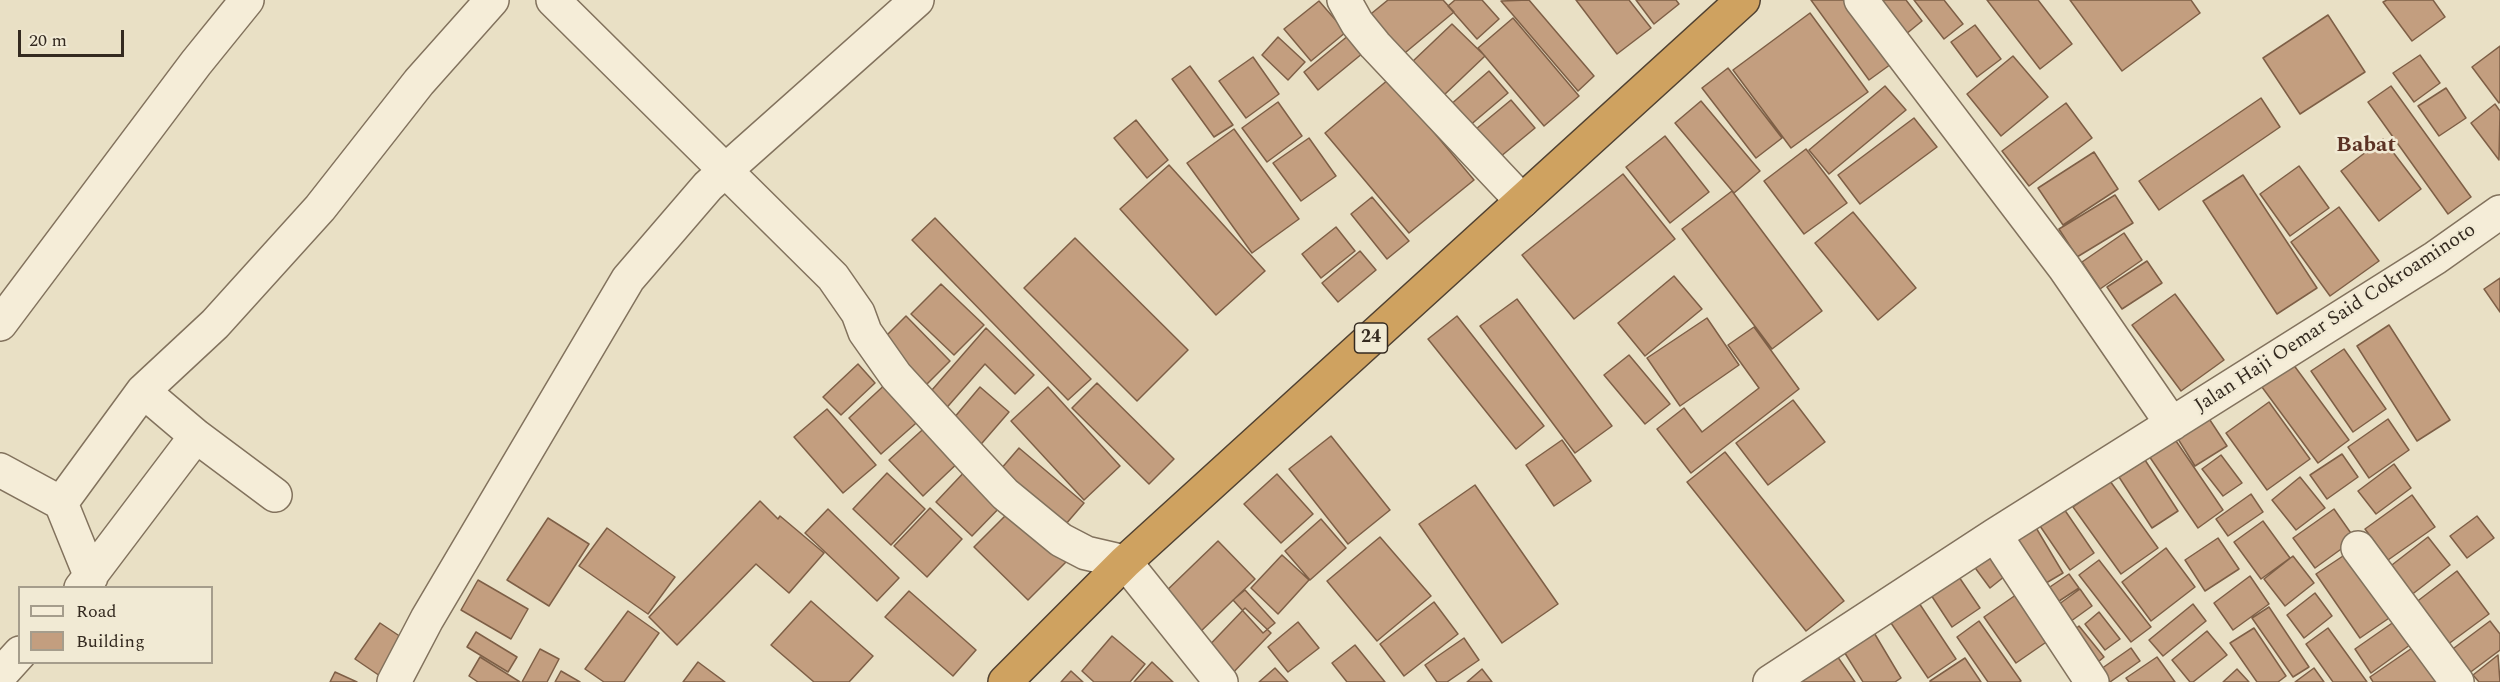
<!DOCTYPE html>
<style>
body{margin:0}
#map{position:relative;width:2500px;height:682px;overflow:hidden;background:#e9e0c5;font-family:Spectral,serif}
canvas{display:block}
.legend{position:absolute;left:18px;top:586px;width:195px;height:78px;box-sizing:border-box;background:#f1ead4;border:2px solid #a59d8c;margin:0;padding:8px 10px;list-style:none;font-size:18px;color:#342a20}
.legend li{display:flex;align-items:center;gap:12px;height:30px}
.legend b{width:30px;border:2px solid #a59d8c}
.scale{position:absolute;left:18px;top:30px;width:106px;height:27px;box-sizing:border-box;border:3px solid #342a20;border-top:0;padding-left:8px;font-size:18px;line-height:21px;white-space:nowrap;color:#342a20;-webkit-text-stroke:4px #f1ead4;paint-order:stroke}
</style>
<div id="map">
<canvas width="2500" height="682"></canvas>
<ul class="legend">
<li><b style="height:8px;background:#f5edd8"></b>Road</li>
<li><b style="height:16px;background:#c39e7f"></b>Building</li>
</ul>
<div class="scale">20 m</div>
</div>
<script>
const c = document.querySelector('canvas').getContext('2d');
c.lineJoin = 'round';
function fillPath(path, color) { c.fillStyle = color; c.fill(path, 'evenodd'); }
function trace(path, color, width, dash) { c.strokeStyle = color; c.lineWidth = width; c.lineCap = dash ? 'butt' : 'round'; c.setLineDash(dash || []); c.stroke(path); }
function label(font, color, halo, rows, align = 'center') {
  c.font = font + ' Spectral,serif'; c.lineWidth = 5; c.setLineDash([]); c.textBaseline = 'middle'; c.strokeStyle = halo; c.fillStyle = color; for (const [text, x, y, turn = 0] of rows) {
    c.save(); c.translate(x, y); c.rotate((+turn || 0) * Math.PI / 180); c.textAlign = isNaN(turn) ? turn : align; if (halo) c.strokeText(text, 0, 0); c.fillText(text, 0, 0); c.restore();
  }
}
const building = new Path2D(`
 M 1388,0 L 1443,0 L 1454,12 L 1394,62 L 1361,22 Z
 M 1455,0 L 1482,0 L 1499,19 L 1477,39 L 1448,6 Z
 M 1529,0 L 1594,76 L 1578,91 L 1501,1 Z
 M 1576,0 L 1629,0 L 1651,28 L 1617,54 Z
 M 1636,0 L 1676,0 L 1679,4 L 1654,24 Z
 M 1811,0 L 1855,0 L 1898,59 L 1869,80 Z
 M 1869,0 L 1906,0 L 1922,21 L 1900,39 Z
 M 1914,0 L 1944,0 L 1963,24 L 1944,39 Z
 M 1987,0 L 2038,0 L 2072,44 L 2040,69 Z
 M 2070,0 L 2191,0 L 2200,13 L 2122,71 Z
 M 2387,0 L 2433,0 L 2445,17 L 2412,41 L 2383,2 Z
 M 1319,1 L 1346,32 L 1311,61 L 1284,29 Z
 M 1810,13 L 1868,92 L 1791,148 L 1733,70 Z
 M 2328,15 L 2365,72 L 2300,114 L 2263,58 Z
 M 1513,18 L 1579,96 L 1544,126 L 1478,48 Z
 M 1452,24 L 1485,56 L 1443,96 L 1411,63 Z
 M 1975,25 L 2001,59 L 1977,77 L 1951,42 Z
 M 1349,35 L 1363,53 L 1318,90 L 1304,72 Z
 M 1278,37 L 1305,62 L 1288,80 L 1262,55 Z
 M 2500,46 L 2500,102 L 2499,103 L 2472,67 Z
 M 2420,55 L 2440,83 L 2414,102 L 2393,73 Z
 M 2013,56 L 2048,97 L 2001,136 L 1967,94 Z
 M 1253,57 L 1279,94 L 1246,118 L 1219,81 Z
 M 1190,66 L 1233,125 L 1214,137 L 1172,79 Z
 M 1728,68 L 1782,138 L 1756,158 L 1702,88 Z
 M 1489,71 L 1508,93 L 1468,127 L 1449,106 Z
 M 1389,79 L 1474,180 L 1409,233 L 1325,133 Z
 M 1885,86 L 1906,110 L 1829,174 L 1809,150 Z
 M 2391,86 L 2471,197 L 2448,214 L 2368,102 Z
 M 2446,88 L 2466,118 L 2439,136 L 2418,106 Z
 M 2261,98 L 2280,127 L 2159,210 L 2139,181 Z
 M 1511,100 L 1535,128 L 1500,157 L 1476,129 Z
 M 1701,101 L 1760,171 L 1734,193 L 1675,123 Z
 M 1278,102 L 1302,136 L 1267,162 L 1242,128 Z
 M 2066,103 L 2092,138 L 2029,186 L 2002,151 Z
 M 2495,104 L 2500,111 L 2499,160 L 2471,123 Z
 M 1914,118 L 1937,147 L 1860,204 L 1838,175 Z
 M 1136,120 L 1168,160 L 1147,178 L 1114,138 Z
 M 1234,129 L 1299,219 L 1252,253 L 1187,163 Z
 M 1665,136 L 1709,192 L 1670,223 L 1626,167 Z
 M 1309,138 L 1336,176 L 1301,201 L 1273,163 Z
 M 2383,139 L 2421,189 L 2379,221 L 2341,171 Z
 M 1806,149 L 1847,203 L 1804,234 L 1764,181 Z
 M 2094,152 L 2118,189 L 2063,225 L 2038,188 Z
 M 1169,165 L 1265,271 L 1216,315 L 1120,209 Z
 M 2299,166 L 2329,208 L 2290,236 L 2260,194 Z
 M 1623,174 L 1675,239 L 1574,319 L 1522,255 Z
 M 2243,175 L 2317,288 L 2277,314 L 2203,201 Z
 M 1732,191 L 1822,311 L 1772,349 L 1682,229 Z
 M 2115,195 L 2133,223 L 2077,257 L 2059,229 Z
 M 1372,197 L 1409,241 L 1387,259 L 1351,214 Z
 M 2339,207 L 2379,261 L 2330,296 L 2291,242 Z
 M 1853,212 L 1916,288 L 1878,320 L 1815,243 Z
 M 935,218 L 1091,379 L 1068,400 L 912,240 Z
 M 1336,227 L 1355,251 L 1321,278 L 1302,254 Z
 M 2124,233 L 2142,260 L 2100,289 L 2082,262 Z
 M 1075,238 L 1188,350 L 1137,401 L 1024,288 Z
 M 1360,251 L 1376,270 L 1338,302 L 1322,283 Z
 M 2147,261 L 2162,283 L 2122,309 L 2107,287 Z
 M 1674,276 L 1702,309 L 1645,356 L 1618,323 Z
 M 2500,278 L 2500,312 L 2484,289 Z
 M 941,284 L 984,325 L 954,355 L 911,314 Z
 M 2175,294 L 2224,360 L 2181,391 L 2132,325 Z
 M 1517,299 L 1612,426 L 1575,453 L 1480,326 Z
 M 906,316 L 950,361 L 921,390 L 877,345 Z
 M 1457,316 L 1544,426 L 1516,449 L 1428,339 Z
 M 1707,318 L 1739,365 L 1680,406 L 1647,358 Z
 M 2389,325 L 2450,420 L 2417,441 L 2357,346 Z
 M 1754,327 L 1799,389 L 1691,473 L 1657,429 L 1684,408 L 1702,432 L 1759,388 L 1728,345 Z
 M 986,328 L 1034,375 L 1015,394 L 985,364 L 942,413 L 925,398 Z
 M 2344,349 L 2386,409 L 2353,432 L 2311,371 Z
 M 1629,355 L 1670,404 L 1645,424 L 1604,375 Z
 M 2290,360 L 2349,440 L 2318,463 L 2259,383 Z
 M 858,364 L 875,383 L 841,415 L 823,397 Z
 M 890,380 L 923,417 L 881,454 L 849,418 Z
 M 1097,383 L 1174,459 L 1149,484 L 1072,408 Z
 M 980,387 L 1009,412 L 976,450 L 948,425 Z
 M 1048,387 L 1120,466 L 1084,500 L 1011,421 Z
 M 1793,400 L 1825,442 L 1768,485 L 1736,443 Z
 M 2269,402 L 2310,459 L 2267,490 L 2226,433 Z
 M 827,409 L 876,465 L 843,493 L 794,437 Z
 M 2204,411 L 2227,446 L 2195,466 L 2173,431 Z
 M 2388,419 L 2409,450 L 2369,478 L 2348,447 Z
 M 930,423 L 963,458 L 923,496 L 889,460 Z
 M 1331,436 L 1390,510 L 1348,544 L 1289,469 Z
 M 2174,438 L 2223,510 L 2198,528 L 2149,456 Z
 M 1562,440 L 1591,481 L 1554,506 L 1526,465 Z
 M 1019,448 L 1084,503 L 1059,532 L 994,477 Z
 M 1725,452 L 1844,601 L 1806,631 L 1687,482 Z
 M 2342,454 L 2358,477 L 2327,499 L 2310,475 Z
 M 2221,455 L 2242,483 L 2223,496 L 2202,469 Z
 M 2145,460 L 2178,511 L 2152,528 L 2119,477 Z
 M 2394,464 L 2411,488 L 2376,514 L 2358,491 Z
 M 969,467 L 1006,501 L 972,536 L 936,502 Z
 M 887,473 L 925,509 L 891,545 L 853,509 Z
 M 1277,474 L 1313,514 L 1281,543 L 1244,504 Z
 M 2300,477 L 2325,508 L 2296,530 L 2272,500 Z
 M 2110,481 L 2158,548 L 2121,574 L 2073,507 Z
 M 1475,485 L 1558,604 L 1502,643 L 1419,524 Z
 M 2251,494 L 2263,512 L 2228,536 L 2216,519 Z
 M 2412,495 L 2435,527 L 2388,560 L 2365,529 Z
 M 760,501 L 778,519 L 780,516 L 824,553 L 789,593 L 756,564 L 677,645 L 649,617 Z
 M 1014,507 L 1068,560 L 1028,600 L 974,547 Z
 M 930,508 L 962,539 L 927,577 L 894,546 Z
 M 828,509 L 899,578 L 877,601 L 805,533 Z
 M 2064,509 L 2094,553 L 2070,570 L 2040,526 Z
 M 2334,509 L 2355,539 L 2315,568 L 2293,538 Z
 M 2477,516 L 2494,538 L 2467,558 L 2450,536 Z
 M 548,518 L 589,544 L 549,606 L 507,580 Z
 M 1321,519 L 1346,548 L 1310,580 L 1285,551 Z
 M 2263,521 L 2290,558 L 2261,579 L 2234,542 Z
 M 2035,526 L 2063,573 L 2036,589 L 2008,542 Z
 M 607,528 L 675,577 L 648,614 L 579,566 Z
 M 1380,537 L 1431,596 L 1377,641 L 1327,581 Z
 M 2428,537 L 2450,565 L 2410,596 L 2388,568 Z
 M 2218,538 L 2239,569 L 2205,591 L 2185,560 Z
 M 1218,541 L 1255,579 L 1198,634 L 1161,596 Z
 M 2166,548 L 2195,587 L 2151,621 L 2122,582 Z
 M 2355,548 L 2398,612 L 2360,638 L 2316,574 Z
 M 1993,550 L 2010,572 L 1990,588 L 1973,565 Z
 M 1282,555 L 1309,580 L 1278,614 L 1251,588 Z
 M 2293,556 L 2314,583 L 2285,606 L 2264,579 Z
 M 2099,560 L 2151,627 L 2131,642 L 2079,575 Z
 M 2457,571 L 2489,614 L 2447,645 L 2415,603 Z
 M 2069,574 L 2079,588 L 2053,605 L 2044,591 Z
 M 2250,576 L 2269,604 L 2233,630 L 2214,603 Z
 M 1959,577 L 1980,608 L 1952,627 L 1931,595 Z
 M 478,580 L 528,609 L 511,639 L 461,610 Z
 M 2080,589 L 2092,606 L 2067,624 L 2055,607 Z
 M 1245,590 L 1275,623 L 1263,633 L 1233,600 Z
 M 2023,590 L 2055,636 L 2016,663 L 1984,617 Z
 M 909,591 L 976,650 L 953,676 L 885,617 Z
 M 2315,593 L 2332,616 L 2304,638 L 2287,615 Z
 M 811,601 L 873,656 L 849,682 L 814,682 L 771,645 Z
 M 1434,602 L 1458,634 L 1404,676 L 1380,644 Z
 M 1919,603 L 1956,659 L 1928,678 L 1891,623 Z
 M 2193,604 L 2206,621 L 2163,656 L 2149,640 Z
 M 2269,607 L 2309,667 L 2293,677 L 2252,618 Z
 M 1245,608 L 1271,633 L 1227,679 L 1201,654 Z
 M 628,611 L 659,633 L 624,682 L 604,682 L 585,669 Z
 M 2099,612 L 2120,639 L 2105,650 L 2085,624 Z
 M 2398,619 L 2414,642 L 2371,673 L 2355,649 Z
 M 1979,621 L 2021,681 L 2019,682 L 1988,682 L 1957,637 Z
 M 2490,621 L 2500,634 L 2500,650 L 2468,674 L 2450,651 Z
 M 1298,622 L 1319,648 L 1288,672 L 1268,647 Z
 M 380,623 L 404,639 L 380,676 L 355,659 Z
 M 2079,626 L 2104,657 L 2092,667 L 2067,636 Z
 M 2254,628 L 2286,676 L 2278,682 L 2257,682 L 2230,643 Z
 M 2328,628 L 2367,682 L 2333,682 L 2306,644 Z
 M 1873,631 L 1901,678 L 1895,682 L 1863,682 L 1843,650 Z
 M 2207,631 L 2227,655 L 2193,682 L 2190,682 L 2172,660 Z
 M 476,632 L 517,657 L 508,672 L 467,647 Z
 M 1112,636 L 1145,664 L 1130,682 L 1094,682 L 1082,671 Z
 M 1464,638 L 1479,660 L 1447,682 L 1437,682 L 1425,665 Z
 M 1355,645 L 1385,682 L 1347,682 L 1332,663 Z
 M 2415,646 L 2440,682 L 2373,682 L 2370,677 Z
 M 2131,648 L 2140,661 L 2110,682 L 2101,669 Z
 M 540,649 L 559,659 L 547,682 L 522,682 Z
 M 1835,653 L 1855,682 L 1794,682 Z
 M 2498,655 L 2500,682 L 2479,682 L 2473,675 Z
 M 480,657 L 520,682 L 478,682 L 469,676 Z
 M 2157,657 L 2175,682 L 2129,682 L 2126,678 Z
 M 1965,658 L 1981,682 L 1930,682 L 1930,681 Z
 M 698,662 L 725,682 L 683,682 Z
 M 1152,662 L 1173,682 L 1134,682 Z
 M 1275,668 L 1288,682 L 1259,682 Z
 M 2314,668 L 2324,682 L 2295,682 Z
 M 1482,669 L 1492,682 L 1467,682 Z
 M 2237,669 L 2249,682 L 2223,682 Z
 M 561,671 L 580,682 L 555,682 Z
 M 1071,671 L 1083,682 L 1061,682 Z
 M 335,672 L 357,682 L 330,682 Z`);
fillPath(building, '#c39e7f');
trace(building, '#7e5f46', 1.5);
const minor = new Path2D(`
 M 553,0 L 833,277 L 858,313 L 865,332 L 896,376 L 974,461 L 1005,494 L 1061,540 L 1086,553 L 1125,562 L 1221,682
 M 1344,0 L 1357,23 L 1375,45 L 1522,201
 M 1861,0 L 2064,267 L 2172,424
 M 0,324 L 196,63 L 247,0
 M 143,391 L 196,436 L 275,495
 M 0,470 L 61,503 L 143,391 L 215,324 L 320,208 L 419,82 L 492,0
 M 61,503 L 91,577
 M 1995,535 L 2092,682
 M 2358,548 L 2457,682
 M 81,588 L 196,436
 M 0,675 L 20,653
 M 394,682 L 427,619 L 628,279 L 708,186 L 917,0
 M 1770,682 L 1995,535 L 2435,258 L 2500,212`);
const highway = new Path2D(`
 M 1005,682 L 1125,562 L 1743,0`);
trace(minor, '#82725d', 36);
trace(highway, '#504131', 36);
trace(minor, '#f5edd8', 33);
trace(highway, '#cfa260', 33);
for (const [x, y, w] of [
 [1371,338,33]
]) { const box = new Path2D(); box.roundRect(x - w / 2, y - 15, w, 30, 4.5); c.fillStyle = '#f1ead4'; c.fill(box); trace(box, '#342a20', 1.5); }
label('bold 18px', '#342a20', null, [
 ["24",1371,338]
]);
label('20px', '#342a20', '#f1ead4', [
 ["Jalan Haji Oemar Said Cokroaminoto",2336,319,-33]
]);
label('bold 22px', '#5b3224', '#f1ead4', [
 ["Babat",2366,147]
]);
</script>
